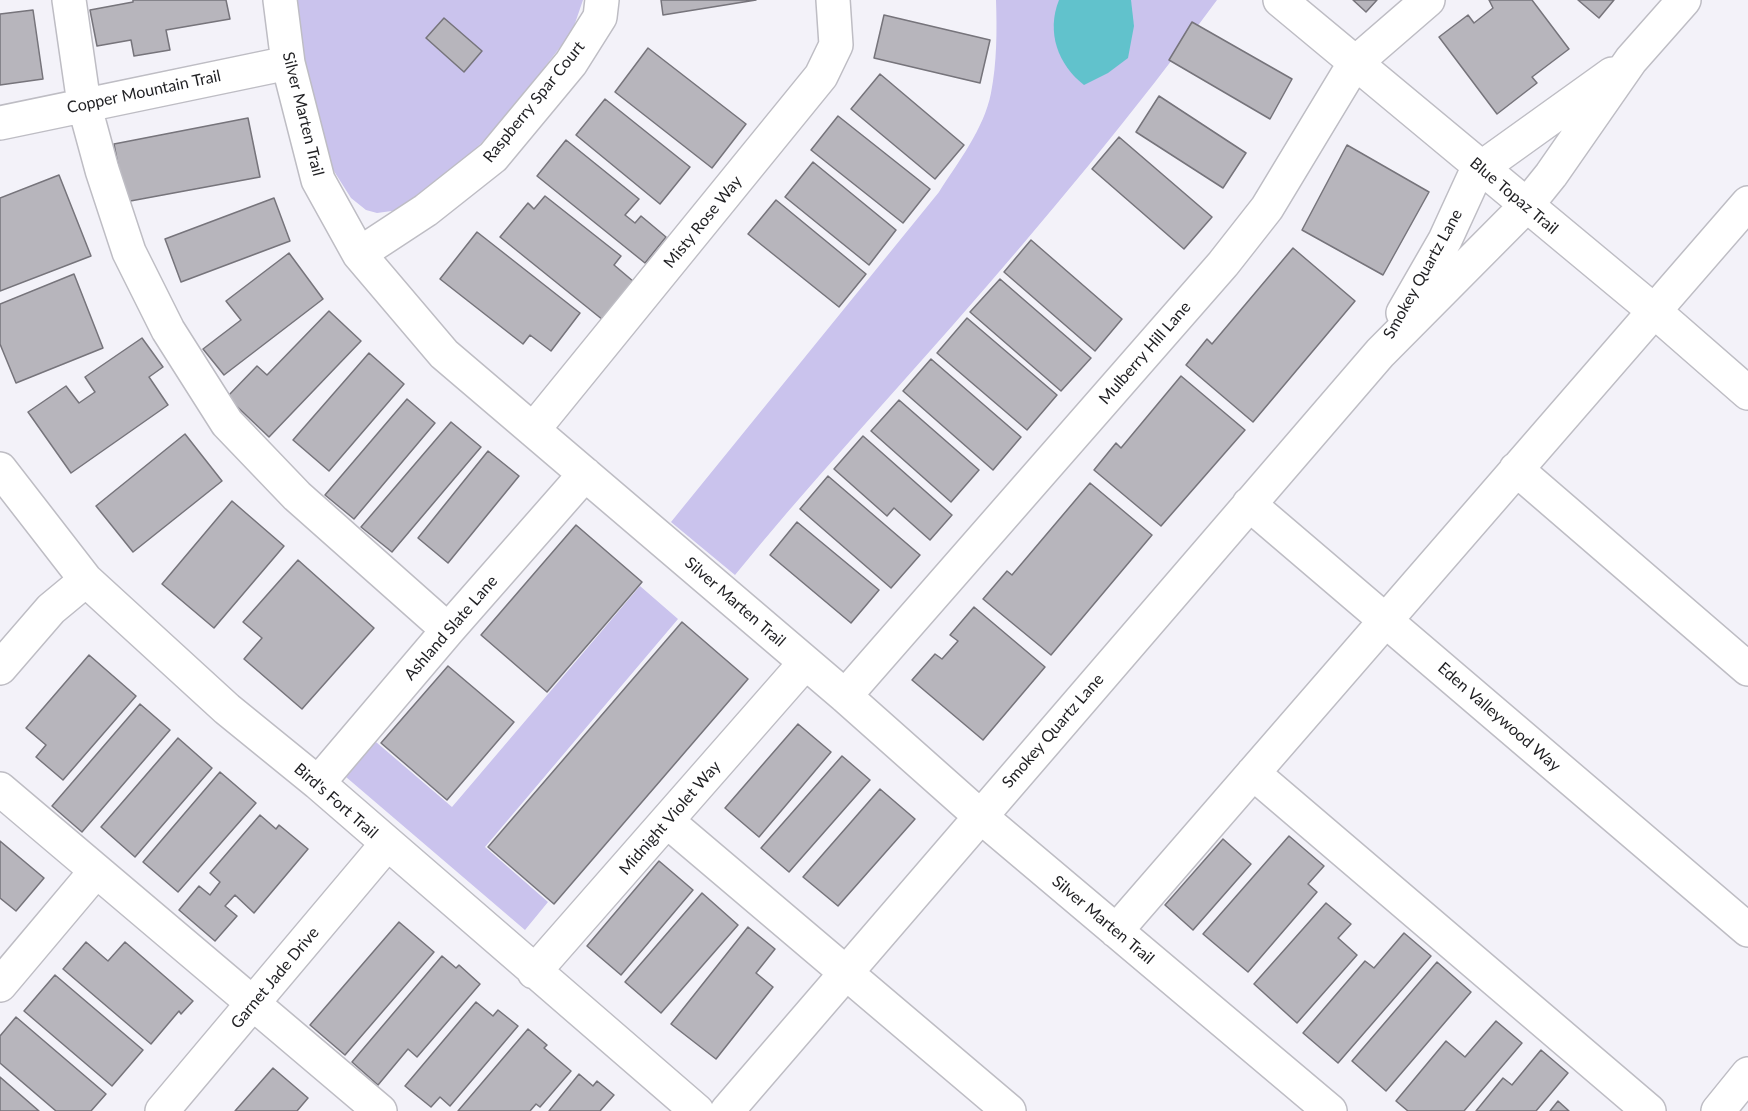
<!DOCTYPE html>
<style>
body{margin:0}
canvas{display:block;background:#f3f2f9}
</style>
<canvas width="1748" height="1111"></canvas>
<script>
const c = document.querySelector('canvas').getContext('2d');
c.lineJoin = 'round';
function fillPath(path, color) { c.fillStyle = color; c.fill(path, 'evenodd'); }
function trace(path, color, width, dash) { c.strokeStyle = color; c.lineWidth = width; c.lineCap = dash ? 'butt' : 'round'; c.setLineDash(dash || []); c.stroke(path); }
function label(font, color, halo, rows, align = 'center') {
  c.font = font + ' Lato,sans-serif'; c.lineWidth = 5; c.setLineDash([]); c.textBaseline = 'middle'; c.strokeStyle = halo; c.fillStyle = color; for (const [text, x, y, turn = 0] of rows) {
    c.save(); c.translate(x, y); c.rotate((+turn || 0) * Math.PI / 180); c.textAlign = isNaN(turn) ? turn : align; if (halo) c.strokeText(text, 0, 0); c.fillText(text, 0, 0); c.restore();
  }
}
fillPath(new Path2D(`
 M 295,0 L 583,0 L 572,32 L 508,114 L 473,152 L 399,210 L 377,213 L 366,210 L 351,198 L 325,157 L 303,49 Z
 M 996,0 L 1217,0 C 1135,112 1045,220 953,325 C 880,408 805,489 735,575 L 671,522 L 939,192 C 958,162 984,129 991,93 C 997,63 997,30 996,0 Z
 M 640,586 L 678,619 L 485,847 L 548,902 L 525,930 L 346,777 L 376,742 L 452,807 Z`), '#cac3ed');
fillPath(new Path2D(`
 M 1059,0 L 1131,0 L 1134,26 L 1128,58 L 1108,73 L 1084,85 C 1058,65 1046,32 1059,0 Z`), '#61c2cc');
const building = new Path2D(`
 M 133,0 L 226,0 L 230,19 L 166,30 L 170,50 L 134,56 L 131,40 L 97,46 L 90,10 L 133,2 Z
 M 661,0 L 756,0 L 663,15 Z
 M 1353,0 L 1377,0 L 1366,12 Z
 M 1489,0 L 1532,0 L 1569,49 L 1532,77 L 1537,83 L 1497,114 L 1439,37 L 1468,15 L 1474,23 L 1493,8 Z
 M 1578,0 L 1614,0 L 1599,18 Z
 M 33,10 L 43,79 L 0,85 L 0,14 Z
 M 884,15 L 990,40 L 980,83 L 874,58 Z
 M 444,18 L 482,51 L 464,72 L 426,38 Z
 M 1192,22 L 1292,79 L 1270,119 L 1169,60 Z
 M 648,48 L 746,124 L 712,168 L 615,92 Z
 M 880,74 L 964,145 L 935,179 L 851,109 Z
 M 1159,96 L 1246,153 L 1223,188 L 1136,132 Z
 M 605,99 L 690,167 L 660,204 L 576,135 Z
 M 838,116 L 930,189 L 903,223 L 811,150 Z
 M 248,118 L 260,177 L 125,202 L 114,144 Z
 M 1119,137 L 1212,217 L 1184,249 L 1092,169 Z
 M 566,140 L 639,199 L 625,215 L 635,223 L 641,216 L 666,237 L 645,263 L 537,176 Z
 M 1347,145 L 1429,192 L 1383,275 L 1302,230 Z
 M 813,162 L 896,230 L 869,265 L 785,197 Z
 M 59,175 L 91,256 L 0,291 L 0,198 Z
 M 545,196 L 621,256 L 614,265 L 634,282 L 603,320 L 500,237 L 528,203 L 534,209 Z
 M 274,198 L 290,241 L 181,282 L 165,239 Z
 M 776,200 L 866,274 L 839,307 L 748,234 Z
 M 477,232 L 580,313 L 551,351 L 530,335 L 523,344 L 440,279 Z
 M 1031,240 L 1122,319 L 1095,351 L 1004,272 Z
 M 1293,248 L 1355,301 L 1253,422 L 1186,365 L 1207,339 L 1212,344 Z
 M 289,253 L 323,299 L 224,375 L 203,349 L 241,320 L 226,301 Z
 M 74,274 L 103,348 L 16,383 L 0,344 L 0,304 Z
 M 1000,279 L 1091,358 L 1061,391 L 970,312 Z
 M 329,311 L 361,341 L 269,437 L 227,397 L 257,366 L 267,375 Z
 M 967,318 L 1057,395 L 1027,430 L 937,353 Z
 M 142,338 L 163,367 L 149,377 L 168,405 L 71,473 L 28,412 L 66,386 L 79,403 L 95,392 L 85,377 Z
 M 369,353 L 404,384 L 329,471 L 293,440 Z
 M 931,359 L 1021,437 L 993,470 L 903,391 Z
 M 1181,376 L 1245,430 L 1161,526 L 1094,470 L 1116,443 L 1121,448 Z
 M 407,399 L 435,423 L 354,519 L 325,495 Z
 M 899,400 L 979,470 L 951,502 L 871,431 Z
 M 451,422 L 481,447 L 392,552 L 361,527 Z
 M 185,434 L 222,481 L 133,552 L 96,506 Z
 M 863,436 L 952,515 L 930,540 L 894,508 L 887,516 L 834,469 Z
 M 488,451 L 519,476 L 448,563 L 418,538 Z
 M 828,476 L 920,555 L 891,588 L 800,509 Z
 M 1090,483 L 1152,535 L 1051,655 L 983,599 L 1007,571 L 1012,575 Z
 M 232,501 L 284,546 L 214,628 L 162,584 Z
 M 797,522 L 879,590 L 851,623 L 770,555 Z
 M 576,525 L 642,582 L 547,692 L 481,635 Z
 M 298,560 L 374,628 L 302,709 L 244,659 L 262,638 L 243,622 Z
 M 974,607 L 1045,667 L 983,740 L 912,680 L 935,654 L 942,659 L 958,641 L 950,635 Z
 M 682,622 L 748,679 L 554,904 L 488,847 Z
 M 89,655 L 136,696 L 63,780 L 36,757 L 46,745 L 26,728 Z
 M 448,666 L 514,722 L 447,800 L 381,743 Z
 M 140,704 L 170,730 L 82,832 L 52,806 Z
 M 798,724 L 831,752 L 759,837 L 725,808 Z
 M 178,738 L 212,768 L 135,857 L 101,827 Z
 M 842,756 L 870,780 L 789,872 L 761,848 Z
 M 220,772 L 256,803 L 178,892 L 143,862 Z
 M 880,789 L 915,819 L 838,906 L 803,877 Z
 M 260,815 L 276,829 L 279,825 L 308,849 L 254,913 L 235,895 L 225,906 L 237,916 L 215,941 L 179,910 L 199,886 L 210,895 L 220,882 L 210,873 Z
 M 1289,836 L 1324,866 L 1308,884 L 1317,892 L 1248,972 L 1203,934 Z
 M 1223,839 L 1251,864 L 1193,930 L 1165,905 Z
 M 0,841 L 44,878 L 16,911 L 0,898 Z
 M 659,861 L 693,890 L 621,975 L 587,946 Z
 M 702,893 L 738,925 L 661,1013 L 625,982 Z
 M 1326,903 L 1351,924 L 1338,938 L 1357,955 L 1297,1023 L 1254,984 Z
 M 399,922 L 434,952 L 345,1055 L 310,1025 Z
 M 748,927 L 775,949 L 756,973 L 773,987 L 716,1059 L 671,1024 Z
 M 1404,933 L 1431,956 L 1338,1063 L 1303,1033 L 1365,961 L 1374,968 Z
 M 86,942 L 108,961 L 125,942 L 193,1001 L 181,1014 L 179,1011 L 151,1044 L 63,969 Z
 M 442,956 L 456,968 L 459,965 L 480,984 L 417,1057 L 408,1049 L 378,1085 L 352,1062 Z
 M 1437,962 L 1471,992 L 1386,1091 L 1352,1061 Z
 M 55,975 L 143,1050 L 112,1086 L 24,1011 Z
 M 476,1002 L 493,1016 L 498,1010 L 518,1026 L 450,1106 L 440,1097 L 431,1107 L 405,1086 Z
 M 16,1017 L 106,1094 L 91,1111 L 56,1111 L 0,1063 L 0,1036 Z
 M 1496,1021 L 1522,1043 L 1464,1111 L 1408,1111 L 1396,1101 L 1446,1041 L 1465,1057 Z
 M 528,1029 L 547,1045 L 544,1048 L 571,1071 L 540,1107 L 536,1104 L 530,1111 L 458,1111 Z
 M 1541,1050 L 1568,1073 L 1536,1111 L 1476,1111 L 1503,1078 L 1512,1085 Z
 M 273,1068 L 308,1098 L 297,1111 L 235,1111 Z
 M 579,1074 L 593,1086 L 597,1081 L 614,1095 L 600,1111 L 549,1111 Z
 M 0,1077 L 39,1111 L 0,1111 Z
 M 1558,1101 L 1569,1111 L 1550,1111 Z`);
fillPath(building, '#b7b5bc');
trace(building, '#76747b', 1.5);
const minor = new Path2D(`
 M 69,0 L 84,104 L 102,170 L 129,252 L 168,330 L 227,423 L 297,496 L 448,630
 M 280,0 L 288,63 L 318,180 L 359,254 L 444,354 L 845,696 L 980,816 L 1330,1111
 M 1280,0 L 1653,310 L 1748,393
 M 0,123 L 288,63
 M 359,254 L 426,210 L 493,157 L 571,63 L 600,17 L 602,0
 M 1403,313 L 1445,240 L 1473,179 L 1481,168 L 1612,74
 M 533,430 L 821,76 L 836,45 L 833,0
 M 0,469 L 86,580 L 227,709 L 318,783 L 697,1111
 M 1516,469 L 1748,669
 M 1249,504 L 1748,930
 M 0,668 L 51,609 L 86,580
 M 845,696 L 1223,264 L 1267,208 L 1354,64 L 1428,0
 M 1253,773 L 1649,1111
 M 318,783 L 448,630 L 585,474
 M 0,789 L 380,1111
 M 667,821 L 1009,1111
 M 1116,931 L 1748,203
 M 534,972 L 805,663
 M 0,985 L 96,871
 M 162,1111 L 386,845
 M 727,1111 L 1380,353 L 1526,206 L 1551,175 L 1631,60 L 1684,0
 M 1718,1111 L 1748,1074`);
trace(minor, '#bebdc4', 36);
trace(minor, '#fff', 33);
label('16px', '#1f1f22', '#fff', [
 ["Copper Mountain Trail",144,92,-12],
 ["Raspberry Spar Court",534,102,-51],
 ["Silver Marten Trail",303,114,76],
 ["Blue Topaz Trail",1514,196,40],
 ["Misty Rose Way",703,222,-51],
 ["Smokey Quartz Lane",1423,274,-61],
 ["Mulberry Hill Lane",1145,353,-49],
 ["Silver Marten Trail",735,602,41],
 ["Ashland Slate Lane",451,628,-49],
 ["Eden Valleywood Way",1499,717,41],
 ["Smokey Quartz Lane",1053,731,-49],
 ["Bird's Fort Trail",336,801,41],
 ["Midnight Violet Way",670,818,-49],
 ["Silver Marten Trail",1103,920,40],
 ["Garnet Jade Drive",275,978,-50]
]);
</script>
